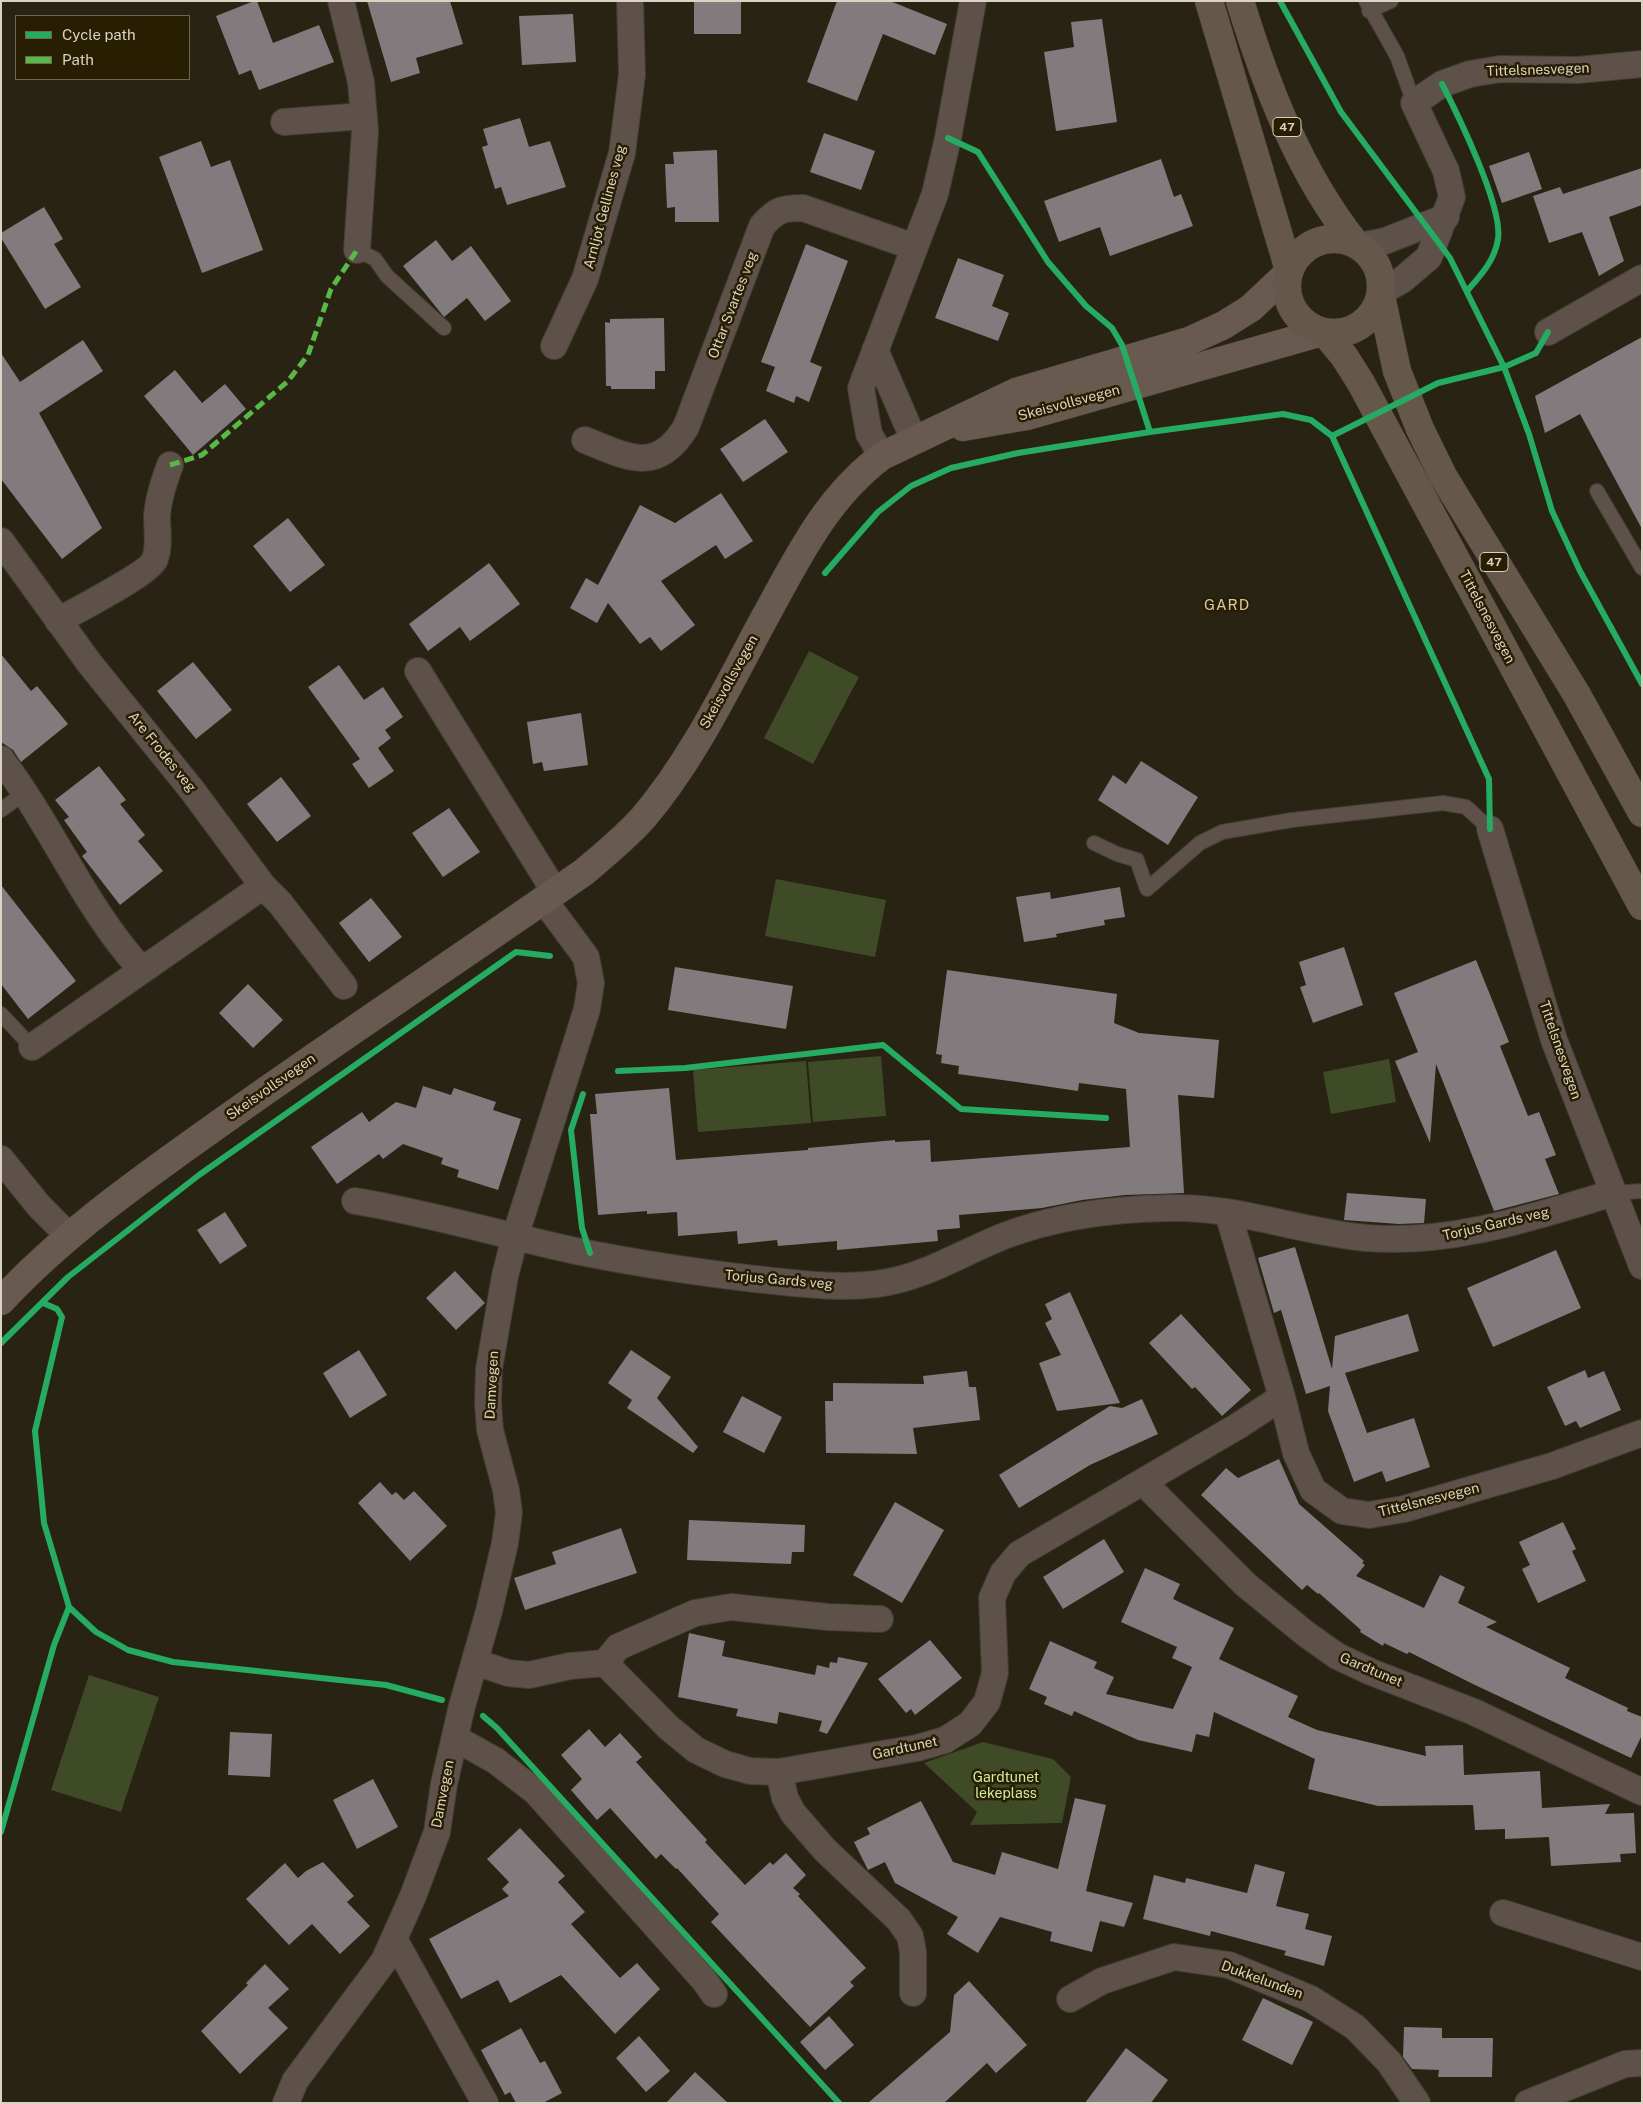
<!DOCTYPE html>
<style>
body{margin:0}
#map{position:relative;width:1643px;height:2104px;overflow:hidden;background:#292314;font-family:"Public Sans",sans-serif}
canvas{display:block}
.frame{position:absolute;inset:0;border:2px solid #d9d3c3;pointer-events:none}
.legend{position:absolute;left:15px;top:15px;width:175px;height:65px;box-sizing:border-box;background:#281e02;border:1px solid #6f664f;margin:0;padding:6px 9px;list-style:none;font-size:15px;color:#d9d3c3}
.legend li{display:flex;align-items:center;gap:10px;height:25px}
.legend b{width:25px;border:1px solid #6f664f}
</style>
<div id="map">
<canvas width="1643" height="2104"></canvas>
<div class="frame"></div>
<ul class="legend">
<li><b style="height:6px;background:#26ab63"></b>Cycle path</li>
<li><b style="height:6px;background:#58b947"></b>Path</li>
</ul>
</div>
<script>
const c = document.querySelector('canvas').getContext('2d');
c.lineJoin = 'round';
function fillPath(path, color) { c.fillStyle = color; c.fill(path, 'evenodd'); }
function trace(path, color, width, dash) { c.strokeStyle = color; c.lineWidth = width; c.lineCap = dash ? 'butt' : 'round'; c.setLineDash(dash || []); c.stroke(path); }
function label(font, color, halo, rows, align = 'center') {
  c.font = font + ' "Public Sans",sans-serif'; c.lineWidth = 5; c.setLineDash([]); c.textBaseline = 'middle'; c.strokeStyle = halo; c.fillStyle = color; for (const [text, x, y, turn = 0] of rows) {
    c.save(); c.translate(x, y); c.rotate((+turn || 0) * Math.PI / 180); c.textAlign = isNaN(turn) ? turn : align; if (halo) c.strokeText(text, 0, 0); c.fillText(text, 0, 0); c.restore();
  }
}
fillPath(new Path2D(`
 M 809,651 L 859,677 L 813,764 L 764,738 Z
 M 776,879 L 886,900 L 875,957 L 765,936 Z
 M 881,1056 L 886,1116 L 813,1122 L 808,1062 Z
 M 1389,1059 L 1396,1102 L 1331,1114 L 1323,1072 Z
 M 806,1061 L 811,1123 L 698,1132 L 693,1070 Z
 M 89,1675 L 159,1697 L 121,1812 L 51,1790 Z
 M 983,1742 L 1053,1759 L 1071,1777 L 1062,1823 L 970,1825 L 977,1812 L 924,1763 Z`), '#3f4b27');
fillPath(new Path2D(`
 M 254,1 L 257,1 L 273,43 L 319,25 L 334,62 L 259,90 L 251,70 L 239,75 L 216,16 Z
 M 367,1 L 450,1 L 463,44 L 416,58 L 420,73 L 391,82 Z
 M 694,1 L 741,1 L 741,34 L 694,34 Z
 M 837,1 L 890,1 L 947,24 L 935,55 L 883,34 L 857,101 L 807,82 Z
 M 573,14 L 576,62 L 522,65 L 519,16 Z
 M 1102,19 L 1117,122 L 1056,131 L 1044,52 L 1074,47 L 1071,22 Z
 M 520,118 L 529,147 L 550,141 L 566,187 L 507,205 L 501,187 L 495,189 L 482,147 L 488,145 L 483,129 Z
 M 824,133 L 875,151 L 861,190 L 810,172 Z
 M 201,141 L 211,167 L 230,160 L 263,250 L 202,273 L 159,157 Z
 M 717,150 L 719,222 L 675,222 L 675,207 L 667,208 L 665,164 L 674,164 L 673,152 Z
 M 1529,152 L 1542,189 L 1502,203 L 1489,166 Z
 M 1161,159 L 1174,197 L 1181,194 L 1193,226 L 1110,256 L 1100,227 L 1059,242 L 1044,201 Z
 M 1642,168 L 1642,205 L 1609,217 L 1624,261 L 1599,276 L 1582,232 L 1549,243 L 1533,196 L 1560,187 L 1563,194 Z
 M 44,207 L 63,239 L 54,244 L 81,287 L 45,309 L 1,238 L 1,233 Z
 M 436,240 L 452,261 L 471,246 L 511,301 L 485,321 L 467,298 L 444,317 L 403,266 Z
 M 806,244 L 848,261 L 810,362 L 822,367 L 809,402 L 796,396 L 794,403 L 766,391 L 775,367 L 761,362 Z
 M 958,258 L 1004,275 L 992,306 L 1009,313 L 998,341 L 935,318 Z
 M 664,318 L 665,371 L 655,371 L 655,389 L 611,389 L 611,386 L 606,386 L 605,322 L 610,323 L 610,319 Z
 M 1642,337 L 1642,529 L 1580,414 L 1545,433 L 1535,396 Z
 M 83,340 L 103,371 L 39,413 L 102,528 L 62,559 L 1,479 L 1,353 L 20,382 Z
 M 175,370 L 202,403 L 225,384 L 246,409 L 193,455 L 144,396 Z
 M 765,419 L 788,452 L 743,482 L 720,449 Z
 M 721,493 L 753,541 L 725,559 L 716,545 L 661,581 L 695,625 L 661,651 L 650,637 L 640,644 L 608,603 L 597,623 L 570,608 L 586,578 L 598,585 L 640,505 L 675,523 Z
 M 288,518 L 325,565 L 290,592 L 253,546 Z
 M 489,563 L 520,604 L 470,641 L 460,627 L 428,651 L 409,624 Z
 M 1,654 L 31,691 L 37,686 L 68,724 L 21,762 L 13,750 L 1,742 Z
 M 193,662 L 232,710 L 196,739 L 157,691 Z
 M 339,665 L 364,700 L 383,687 L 403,717 L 385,730 L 391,738 L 378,748 L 394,771 L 369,788 L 352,764 L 360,759 L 308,687 Z
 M 581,713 L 588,765 L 544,771 L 542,762 L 533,764 L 527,722 Z
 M 1141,761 L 1198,797 L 1168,845 L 1098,800 L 1113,775 L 1126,784 Z
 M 99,766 L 126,800 L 120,804 L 145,835 L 138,841 L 163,871 L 120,905 L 82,856 L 87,852 L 64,820 L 69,817 L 55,800 Z
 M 281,777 L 311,816 L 277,842 L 247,804 Z
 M 449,808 L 480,852 L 443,877 L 412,833 Z
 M 1,885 L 76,981 L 28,1019 L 1,984 Z
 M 1120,887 L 1125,917 L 1104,920 L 1105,925 L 1056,934 L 1057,937 L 1024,942 L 1016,897 L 1050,892 L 1051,899 Z
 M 371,898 L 402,937 L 369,962 L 339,923 Z
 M 1344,947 L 1363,1005 L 1313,1023 L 1300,987 L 1306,985 L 1299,962 Z
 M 1476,960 L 1509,1042 L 1500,1046 L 1528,1116 L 1539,1112 L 1556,1155 L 1545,1159 L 1559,1194 L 1494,1211 L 1436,1064 L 1430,1143 L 1395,1061 L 1418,1052 L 1394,993 Z
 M 675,967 L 793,986 L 786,1029 L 668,1010 Z
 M 947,970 L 1117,994 L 1114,1023 L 1139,1033 L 1219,1040 L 1214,1098 L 1178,1095 L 1184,1193 L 1125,1195 L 1082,1200 L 1042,1208 L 959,1215 L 960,1228 L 937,1230 L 938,1241 L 837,1250 L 837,1241 L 778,1246 L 777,1240 L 738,1244 L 737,1231 L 678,1236 L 677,1212 L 647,1214 L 647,1211 L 598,1215 L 590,1114 L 597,1114 L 595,1094 L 669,1088 L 676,1160 L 808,1150 L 808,1148 L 895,1140 L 895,1142 L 930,1140 L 931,1162 L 1130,1147 L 1126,1089 L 1079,1083 L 1078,1091 L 1017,1082 L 958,1074 L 959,1066 L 941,1063 L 942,1055 L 936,1054 Z
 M 248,984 L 283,1020 L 253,1048 L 219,1013 Z
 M 423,1086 L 451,1095 L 454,1088 L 496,1102 L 493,1110 L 521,1119 L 498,1190 L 457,1177 L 459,1170 L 441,1164 L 443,1158 L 403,1144 L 383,1159 L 379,1154 L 337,1184 L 311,1147 L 362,1112 L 369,1122 L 396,1102 L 416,1108 Z
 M 1347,1193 L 1426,1199 L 1424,1223 L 1399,1224 L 1344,1220 Z
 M 225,1212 L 247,1246 L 220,1264 L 197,1230 Z
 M 1295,1247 L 1332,1369 L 1335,1336 L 1408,1314 L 1419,1351 L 1345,1373 L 1367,1433 L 1414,1418 L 1430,1467 L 1386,1482 L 1382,1471 L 1354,1482 L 1328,1411 L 1330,1386 L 1306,1394 L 1281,1310 L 1274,1313 L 1258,1258 Z
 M 1556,1250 L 1581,1308 L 1493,1347 L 1467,1288 Z
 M 455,1271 L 485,1303 L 456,1330 L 426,1298 Z
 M 1070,1292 L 1120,1403 L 1057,1411 L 1039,1363 L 1061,1355 L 1045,1323 L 1052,1319 L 1045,1304 Z
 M 1181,1314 L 1251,1390 L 1222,1416 L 1195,1387 L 1192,1389 L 1149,1343 Z
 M 359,1350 L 387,1395 L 350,1418 L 323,1373 Z
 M 631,1350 L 671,1377 L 657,1398 L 698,1447 L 693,1453 L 627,1408 L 632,1400 L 608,1383 Z
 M 1585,1370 L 1588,1378 L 1604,1371 L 1621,1410 L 1580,1428 L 1576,1421 L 1565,1426 L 1547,1387 Z
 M 967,1371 L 969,1387 L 976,1387 L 980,1420 L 913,1428 L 917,1454 L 826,1453 L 825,1401 L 833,1401 L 833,1383 L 924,1384 L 923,1376 Z
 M 742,1396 L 782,1417 L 764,1453 L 723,1432 Z
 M 1142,1399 L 1158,1434 L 1090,1465 L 1019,1508 L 999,1475 L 1110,1406 L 1122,1408 Z
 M 1279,1459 L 1299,1504 L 1364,1561 L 1362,1563 L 1365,1565 L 1356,1576 L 1424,1608 L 1440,1575 L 1465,1587 L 1458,1603 L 1497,1622 L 1486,1627 L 1570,1668 L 1565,1678 L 1628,1708 L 1627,1711 L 1642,1717 L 1642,1735 L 1631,1758 L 1475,1685 L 1409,1652 L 1407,1654 L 1384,1643 L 1383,1646 L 1360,1632 L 1361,1630 L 1319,1593 L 1318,1594 L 1307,1585 L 1302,1590 L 1201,1495 L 1226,1468 L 1238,1478 Z
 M 380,1482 L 392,1495 L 396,1492 L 404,1500 L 414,1491 L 447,1526 L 410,1561 L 358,1503 Z
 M 895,1502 L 944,1530 L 902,1603 L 853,1575 Z
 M 689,1520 L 805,1525 L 804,1552 L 792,1552 L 791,1564 L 687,1560 Z
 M 1563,1522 L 1576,1549 L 1572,1551 L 1586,1581 L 1538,1603 L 1522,1569 L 1530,1565 L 1519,1542 Z
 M 621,1528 L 637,1573 L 525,1610 L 514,1578 L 556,1564 L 552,1552 Z
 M 1104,1539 L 1124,1572 L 1063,1609 L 1043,1577 Z
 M 1145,1568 L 1180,1584 L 1173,1599 L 1234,1628 L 1219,1659 L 1298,1696 L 1288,1717 L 1317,1730 L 1426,1756 L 1425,1746 L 1463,1745 L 1464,1775 L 1540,1771 L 1542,1808 L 1610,1804 L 1605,1814 L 1634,1813 L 1636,1853 L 1620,1854 L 1621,1862 L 1551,1866 L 1549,1837 L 1505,1839 L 1505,1829 L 1475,1830 L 1473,1805 L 1378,1806 L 1308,1789 L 1315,1759 L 1214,1712 L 1209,1737 L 1196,1734 L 1192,1752 L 1138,1740 L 1074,1711 L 1072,1716 L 1044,1704 L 1047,1697 L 1029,1689 L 1050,1641 L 1097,1662 L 1094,1668 L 1114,1677 L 1106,1694 L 1173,1709 L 1192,1667 L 1172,1658 L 1177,1647 L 1121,1622 Z
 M 689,1633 L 725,1641 L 722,1656 L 815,1675 L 817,1665 L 829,1668 L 830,1662 L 837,1663 L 838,1657 L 868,1663 L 827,1734 L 819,1731 L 822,1721 L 779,1712 L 777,1724 L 736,1716 L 738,1709 L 678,1697 Z
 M 930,1640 L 962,1678 L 915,1715 L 911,1709 L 906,1713 L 878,1679 Z
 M 589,1729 L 605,1747 L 620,1733 L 642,1757 L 636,1762 L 707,1840 L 705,1842 L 745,1885 L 770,1862 L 773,1865 L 786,1853 L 806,1875 L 793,1888 L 800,1894 L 798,1896 L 866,1968 L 850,1982 L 854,1986 L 810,2027 L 711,1922 L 719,1914 L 677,1868 L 676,1869 L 661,1854 L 656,1859 L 610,1808 L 597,1820 L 571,1790 L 582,1779 L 561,1755 Z
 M 230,1732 L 272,1734 L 270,1777 L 228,1775 Z
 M 373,1779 L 398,1827 L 357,1849 L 333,1800 Z
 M 1075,1798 L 1106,1805 L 1086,1891 L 1133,1903 L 1124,1927 L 1100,1921 L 1092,1952 L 1050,1941 L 1052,1932 L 1000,1917 L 978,1953 L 947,1934 L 958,1917 L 895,1883 L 885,1862 L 868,1870 L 854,1842 L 870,1834 L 867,1828 L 921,1801 L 953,1862 L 995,1875 L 1002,1852 L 1058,1869 Z
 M 520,1828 L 565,1876 L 558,1882 L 585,1912 L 571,1924 L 620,1978 L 637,1963 L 660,1989 L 615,2034 L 561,1975 L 510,2003 L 498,1980 L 461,1999 L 429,1939 L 509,1896 L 502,1889 L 509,1882 L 487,1859 Z
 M 323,1862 L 354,1896 L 347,1902 L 370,1926 L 340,1954 L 312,1924 L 289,1945 L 246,1899 L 285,1863 L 298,1878 L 306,1871 Z
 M 1255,1864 L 1285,1872 L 1276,1906 L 1309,1914 L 1305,1929 L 1332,1936 L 1324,1966 L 1284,1955 L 1286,1951 L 1211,1931 L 1210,1936 L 1143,1919 L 1154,1875 L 1185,1883 L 1186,1878 L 1247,1893 Z
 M 265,1964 L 289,1989 L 268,2008 L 288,2028 L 240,2074 L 201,2031 L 248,1985 L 246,1983 Z
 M 969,1981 L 1027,2045 L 996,2073 L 987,2063 L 944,2103 L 868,2103 L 950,2032 L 954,1995 Z
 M 1263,1998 L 1313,2022 L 1292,2065 L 1242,2040 Z
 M 829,2016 L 854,2045 L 825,2070 L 800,2042 Z
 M 1404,2027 L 1442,2028 L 1442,2038 L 1493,2038 L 1492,2077 L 1438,2077 L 1439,2070 L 1412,2069 L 1403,2057 Z
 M 521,2028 L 540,2063 L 545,2061 L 562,2093 L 543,2103 L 516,2103 L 510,2092 L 505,2095 L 481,2050 Z
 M 639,2036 L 670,2071 L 646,2092 L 616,2058 Z
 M 1126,2048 L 1168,2080 L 1151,2103 L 1085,2103 Z
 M 695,2072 L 728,2103 L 666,2103 Z`), '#827b7e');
const lane = new Path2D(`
 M 1366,1 L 1397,56 L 1414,103
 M 1369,11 L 1391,1
 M 357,250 L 375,259 L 387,276 L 444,328
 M 1597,491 L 1642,568
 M 1,810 L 26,792
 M 1094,843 L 1117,854 L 1137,860 L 1147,889 L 1200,843 L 1222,832 L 1292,820 L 1443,803 L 1466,807 L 1490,829
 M 1,1014 L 32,1047
 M 1613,1193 L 1642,1191`);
const street = new Path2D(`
 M 341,1 L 361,82 L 365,131 L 357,250
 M 284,122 L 364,116
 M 1360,246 L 1385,241 L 1446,217
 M 1381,292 L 1402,280 L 1429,257 L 1452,197 L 1446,171 L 1414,103 L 1442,84 L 1470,74 L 1500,69 L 1578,70 L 1642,64
 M 1548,332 L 1642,278
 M 554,346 L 585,279 L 622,153 L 632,75 L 630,1
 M 875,350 L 914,440
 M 585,440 C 627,457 657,475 686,427 L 762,226 C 776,210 782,208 803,208 L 914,247
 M 882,456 L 869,434 L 861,388 L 935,194 L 948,138 L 973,1
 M 1,541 L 90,664 L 192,790 L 263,886 L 280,903 L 344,986
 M 58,621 C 75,611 150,573 155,559 C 160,545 157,531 157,517 C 158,499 164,482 170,465
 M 418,671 L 555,892
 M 1,759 C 52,826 85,908 141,969
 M 1490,829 L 1554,1040 L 1642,1266
 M 32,1047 L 263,886
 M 1,1159 L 39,1206 L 68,1235
 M 355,1201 C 429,1213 502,1235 576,1251 C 635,1263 695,1272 755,1279 C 795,1283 836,1289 877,1284 C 924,1278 961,1253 1004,1236 C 1056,1216 1112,1209 1169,1208 C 1236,1206 1300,1232 1367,1238 C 1452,1245 1533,1217 1613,1193
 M 1228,1213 L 1282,1397 L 1296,1453 L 1313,1490 L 1342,1511 L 1369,1515 L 1404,1509 L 1552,1466 L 1642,1433
 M 1143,1482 L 1246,1585 L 1306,1634 L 1337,1656 L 1371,1672 L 1474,1712 L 1642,1792
 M 475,1662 L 508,1673 L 529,1675 L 570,1666 L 605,1663 L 668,1727 L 696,1750 L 725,1764 L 750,1771 L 779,1772 L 917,1748 L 945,1740 L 970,1724 L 987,1702 L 995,1673 L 992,1598 L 1003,1573 L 1019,1554 L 1238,1426 L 1282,1397
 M 605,1663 L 618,1647 L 695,1613 L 731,1607 L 828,1617 L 880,1619
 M 455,1738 L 496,1761 L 536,1792 L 704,1980 L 714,1994
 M 779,1772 L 785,1798 L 793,1813 L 825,1850 L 899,1920 L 910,1936 L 913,1952 L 913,1993
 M 1503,1913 L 1642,1957
 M 394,1939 L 485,2103
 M 1070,1999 L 1102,1981 L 1174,1957 L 1229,1965 L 1311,1999 L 1355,2027 L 1389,2062 L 1417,2103
 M 286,2103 L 295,2081 L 384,1961 L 413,1896 L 437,1832 L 444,1784 L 462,1706 L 489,1611 L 505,1543 L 509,1513 L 506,1490 L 490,1430 L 488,1403 L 489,1369 L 505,1276 L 515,1237 L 587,1009 L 591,983 L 586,957 L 543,899
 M 1528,2103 L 1625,2064 L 1642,2063`);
const secondary = new Path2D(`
 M 963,427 L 1027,416 L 1322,332
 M 1,1301 C 68,1229 150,1173 230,1116 C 347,1033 466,954 584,872 C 604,855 625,838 643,818 C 694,758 728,685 765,617 C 798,557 826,498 882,456 L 1016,392 L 1189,341 L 1224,325 L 1251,308 L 1287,274`);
const primary = new Path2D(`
 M 1209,1 L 1289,270
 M 1240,1 C 1266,86 1300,174 1355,243
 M1287 286a47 47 0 1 1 94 0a47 47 0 1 1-94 0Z
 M 1381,296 L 1397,371 L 1420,429 L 1443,476 L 1577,695 L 1642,813
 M 1324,332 L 1344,356 L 1361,383 L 1642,906`);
trace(lane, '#433e32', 16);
trace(street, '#433e32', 28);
trace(secondary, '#433e32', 29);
trace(primary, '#433e32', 29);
trace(lane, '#5d5149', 14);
trace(street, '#5d5149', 26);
trace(secondary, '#695a50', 28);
trace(primary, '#66574b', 28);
trace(new Path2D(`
 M 170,465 L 202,455 L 288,381 L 308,355 L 331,289 L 357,250`), '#58b947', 5, [10, 5]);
trace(new Path2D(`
 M 1280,1 L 1341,112 L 1450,258 L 1504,367 L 1529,434 L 1552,511 L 1580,571 L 1642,684
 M 1442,84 C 1458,115 1503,207 1498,239 C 1495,260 1481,275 1467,291
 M 948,138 L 978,152 L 1048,262 L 1086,306 L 1112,328 L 1122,345 L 1150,432
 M 1332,436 L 1489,779 L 1490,829
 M 825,573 L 878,512 L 911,486 L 951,468 L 1018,453 L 1150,432 L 1283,414 L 1311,420 L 1332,436 L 1438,383 L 1504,367 L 1536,353 L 1548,332
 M 618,1071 L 685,1068 L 883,1045 L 961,1109 L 1106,1118
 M 583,1094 L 571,1130 L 582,1228 L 590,1253
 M 1,1343 L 68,1277 L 199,1175 L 516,952 L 550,956
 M 69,1607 L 96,1632 L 128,1650 L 173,1662 L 386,1685 L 442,1700
 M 483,1716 L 497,1728 L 839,2103
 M 1,1832 L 54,1645 L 69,1607 L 44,1523 L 35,1431 L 62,1317 L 57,1309 L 43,1303`), '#26ab63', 6);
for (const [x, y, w] of [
 [1287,127,28],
 [1494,562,28]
]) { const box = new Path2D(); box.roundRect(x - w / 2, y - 9.5, w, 19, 4); c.fillStyle = '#281e02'; c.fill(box); trace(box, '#d9d3c3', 1); }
label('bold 12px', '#d9d3c3', null, [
 ["47",1287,127],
 ["47",1494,562]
]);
label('14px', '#d9d3c3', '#281e02', [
 ["Tittelsnesvegen",1538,70,-2],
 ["Arnljot Gellines veg",605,207,-75],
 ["Ottar Svartes veg",733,305,-69],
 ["Skeisvollsvegen",1069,403,-15],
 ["Tittelsnesvegen",1487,617,62],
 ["Skeisvollsvegen",729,682,-61],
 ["Are Frodes veg",162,752,51],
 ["Tittelsnesvegen",1560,1050,71],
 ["Skeisvollsvegen",271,1087,-35],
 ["Torjus Gards veg",1496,1224,-13],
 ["Torjus Gards veg",779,1280,5],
 ["Damvegen",492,1385,-87],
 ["Tittelsnesvegen",1429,1500,-14],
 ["Gardtunet",1371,1670,23],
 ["Gardtunet",905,1748,-12],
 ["Damvegen",443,1794,-79],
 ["Dukkelunden",1262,1980,20]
]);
label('14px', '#cfeca2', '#281e02', [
 ["Gardtunet",1006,1778],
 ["lekeplass",1006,1794]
]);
c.letterSpacing = '1px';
label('15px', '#d6c8a8', '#281e02', [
 ["GARD",1227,605]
]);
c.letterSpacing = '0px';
</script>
